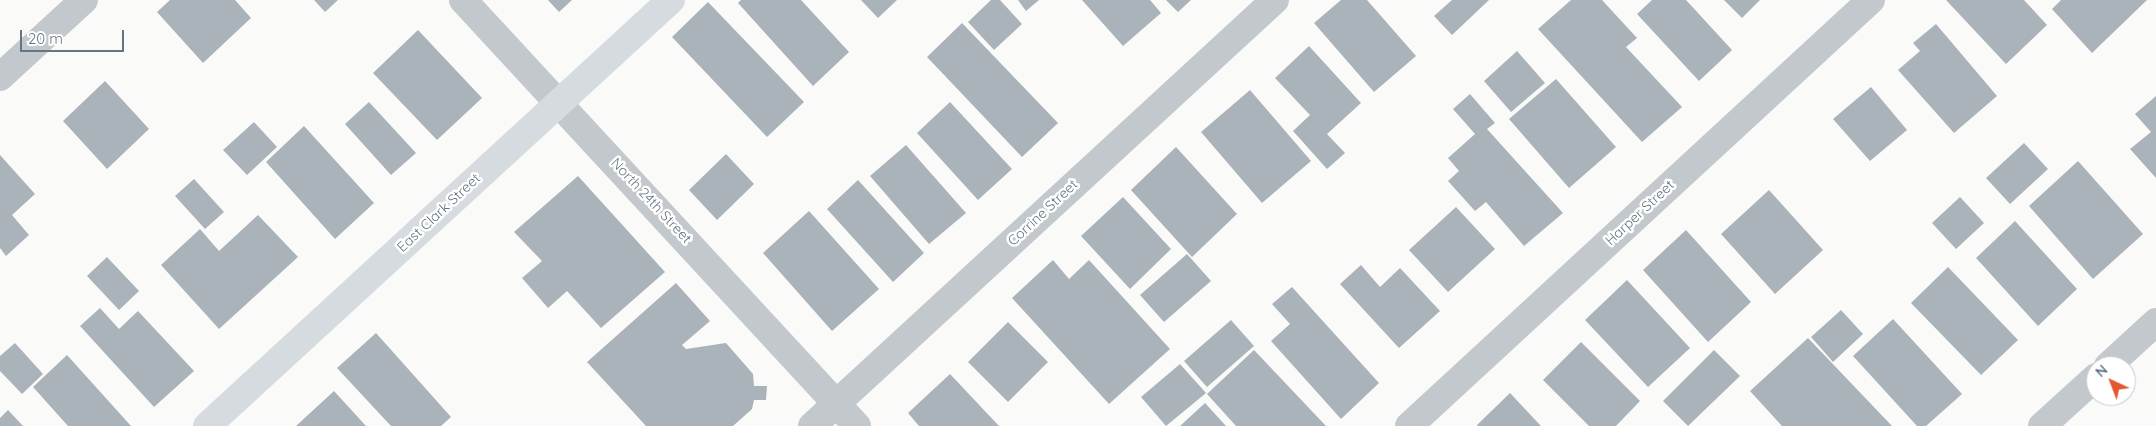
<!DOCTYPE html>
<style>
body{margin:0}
#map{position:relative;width:2156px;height:426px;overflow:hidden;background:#fafaf8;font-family:Quicksand,sans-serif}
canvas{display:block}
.north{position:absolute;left:2086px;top:356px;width:50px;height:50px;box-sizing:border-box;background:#fff;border:1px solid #c1c8cd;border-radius:50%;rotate:317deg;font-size:14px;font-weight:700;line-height:20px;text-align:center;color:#657683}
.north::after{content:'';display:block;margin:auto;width:18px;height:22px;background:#e4572e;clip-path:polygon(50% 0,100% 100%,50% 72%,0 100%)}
.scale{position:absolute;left:20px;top:30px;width:104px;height:22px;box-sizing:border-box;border:2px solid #657683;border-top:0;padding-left:6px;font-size:15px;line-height:18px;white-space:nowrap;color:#657683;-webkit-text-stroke:4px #fff;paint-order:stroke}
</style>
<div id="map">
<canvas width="2156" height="426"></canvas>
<div class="north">N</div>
<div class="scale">20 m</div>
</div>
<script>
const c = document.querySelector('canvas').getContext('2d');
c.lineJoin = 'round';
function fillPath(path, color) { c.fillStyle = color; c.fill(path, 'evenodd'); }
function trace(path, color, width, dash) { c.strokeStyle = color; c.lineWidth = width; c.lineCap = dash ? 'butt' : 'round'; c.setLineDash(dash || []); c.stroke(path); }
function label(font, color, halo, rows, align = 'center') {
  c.font = font + ' Quicksand,sans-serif'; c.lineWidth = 5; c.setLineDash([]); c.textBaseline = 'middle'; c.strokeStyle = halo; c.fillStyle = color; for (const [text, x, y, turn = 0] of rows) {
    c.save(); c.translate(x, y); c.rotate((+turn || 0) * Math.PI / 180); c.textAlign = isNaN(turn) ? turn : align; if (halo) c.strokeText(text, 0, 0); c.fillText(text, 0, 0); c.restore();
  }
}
fillPath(new Path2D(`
 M 170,0 L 235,0 L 251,18 L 203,63 L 157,12 Z
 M 314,0 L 338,0 L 325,12 Z
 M 548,0 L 572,0 L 559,12 Z
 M 741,0 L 801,0 L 849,52 L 813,86 L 738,3 Z
 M 861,0 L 897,0 L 878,18 Z
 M 991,0 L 1000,0 L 1022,24 L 994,50 L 968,22 Z
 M 1018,0 L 1039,0 L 1026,11 Z
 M 1082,0 L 1150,0 L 1161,13 L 1123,46 Z
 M 1166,0 L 1191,0 L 1178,12 Z
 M 1341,0 L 1367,0 L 1416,56 L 1374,92 L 1314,23 Z
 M 1452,0 L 1489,0 L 1452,35 L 1434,16 Z
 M 1571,0 L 1602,0 L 1637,38 L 1626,47 L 1682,107 L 1642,142 L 1538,29 Z
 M 1652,0 L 1686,0 L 1732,50 L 1699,81 L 1637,14 Z
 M 1724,0 L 1760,0 L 1742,18 Z
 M 1946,0 L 2024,0 L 2047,25 L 2006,64 Z
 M 2061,0 L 2147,0 L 2092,53 L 2052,9 Z
 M 708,2 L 804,102 L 767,137 L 672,37 Z
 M 962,23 L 1058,123 L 1022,157 L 927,57 Z
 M 1936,24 L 1997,96 L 1954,133 L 1898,70 L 1920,51 L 1913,43 Z
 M 418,30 L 482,98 L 437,140 L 373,73 Z
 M 1309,46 L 1361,103 L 1327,134 L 1345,153 L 1327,169 L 1293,131 L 1310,115 L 1275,78 Z
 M 1517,51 L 1545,83 L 1511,112 L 1484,81 Z
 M 1556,79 L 1616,147 L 1569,188 L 1509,119 Z
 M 105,81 L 149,129 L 107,169 L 63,121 Z
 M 1871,87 L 1907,130 L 1870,161 L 1833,119 Z
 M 1250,90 L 1311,161 L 1262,203 L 1201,132 Z
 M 1470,94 L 1495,123 L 1487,129 L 1563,213 L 1524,246 L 1486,202 L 1475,211 L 1448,181 L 1459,171 L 1448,158 L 1475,134 L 1453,109 Z
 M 2156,96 L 2156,178 L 2130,149 L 2151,132 L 2135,114 Z
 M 369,102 L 416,153 L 391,175 L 345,124 Z
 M 950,102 L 1012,169 L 978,200 L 917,133 Z
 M 254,122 L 277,147 L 247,175 L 223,150 Z
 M 304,126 L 374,203 L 335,239 L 266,162 Z
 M 2024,143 L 2048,169 L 2010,204 L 1986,178 Z
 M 906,145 L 966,213 L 929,244 L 870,176 Z
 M 1176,147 L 1237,214 L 1192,257 L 1131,190 Z
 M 726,154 L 754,184 L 717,220 L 689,190 Z
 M 0,155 L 35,194 L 12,215 L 29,235 L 6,256 L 0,248 Z
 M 2078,161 L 2143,234 L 2093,279 L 2029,206 Z
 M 578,176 L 665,272 L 601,328 L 567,291 L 548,308 L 522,278 L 542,261 L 514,232 Z
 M 194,179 L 224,212 L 205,229 L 175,196 Z
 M 858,180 L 924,253 L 893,282 L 827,209 Z
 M 1769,190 L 1823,250 L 1775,294 L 1721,234 Z
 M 1123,197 L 1171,249 L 1130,289 L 1081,236 Z
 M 1960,197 L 1984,223 L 1956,249 L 1932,223 Z
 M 1456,207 L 1495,249 L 1448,292 L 1409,250 Z
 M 809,211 L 879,289 L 832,331 L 763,253 Z
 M 258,215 L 298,257 L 219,329 L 161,265 L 200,229 L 219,251 Z
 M 2015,221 L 2077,289 L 2038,326 L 1976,258 Z
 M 1686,230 L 1751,302 L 1708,342 L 1643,270 Z
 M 1187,254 L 1211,281 L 1164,322 L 1140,295 Z
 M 107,257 L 139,291 L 119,310 L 87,276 Z
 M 1053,260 L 1069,279 L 1089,260 L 1170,349 L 1109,404 L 1012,298 Z
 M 1361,265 L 1380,287 L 1400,268 L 1440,311 L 1399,348 L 1340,284 Z
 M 1948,267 L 2018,340 L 1981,375 L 1911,303 Z
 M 1627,280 L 1690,348 L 1648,387 L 1585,320 Z
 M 676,283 L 710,321 L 682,345 L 686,349 L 726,343 L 753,374 L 754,386 L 767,386 L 766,400 L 754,400 L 752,409 L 733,426 L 646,426 L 587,362 Z
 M 1292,287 L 1379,383 L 1341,419 L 1271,341 L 1290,324 L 1272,304 Z
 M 100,308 L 119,329 L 138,311 L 194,371 L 154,407 L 80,326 Z
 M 1841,310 L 1863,334 L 1833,362 L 1811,337 Z
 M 1893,319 L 1962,394 L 1926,426 L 1917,426 L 1853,356 Z
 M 1231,320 L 1254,346 L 1207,387 L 1184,361 Z
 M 1008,322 L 1048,362 L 1008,402 L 968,362 Z
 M 376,333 L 451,417 L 441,426 L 391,426 L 337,368 Z
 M 1808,338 L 1892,426 L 1782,426 L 1750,391 Z
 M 1581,342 L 1640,401 L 1616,426 L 1589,426 L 1543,380 Z
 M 15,343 L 43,374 L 22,394 L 0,371 L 0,356 Z
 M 1254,350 L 1326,426 L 1236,426 L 1207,394 Z
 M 1714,350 L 1740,376 L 1688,426 L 1663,401 Z
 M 67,355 L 131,426 L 68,426 L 33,387 Z
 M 1180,364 L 1206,393 L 1166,426 L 1141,397 Z
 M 950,374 L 999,426 L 919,426 L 908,413 Z
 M 334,391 L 366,426 L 296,426 Z
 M 1510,393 L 1541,426 L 1478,426 L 1477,425 Z
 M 1205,403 L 1226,426 L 1180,426 Z
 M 8,410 L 23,426 L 0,426 L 0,418 Z`), '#aab3b9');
trace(new Path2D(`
 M 463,0 L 857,426
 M 0,77 L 84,0
 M 2108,366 L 2156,322
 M 812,426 L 1275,0
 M 1409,426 L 1871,0
 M 2042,426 L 2096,377`), '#c3c8cc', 28);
trace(new Path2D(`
 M 207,426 L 671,0`), '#d6dbdf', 28);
label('14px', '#657683', '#fff', [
 ["North 24th Street",651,201,47],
 ["East Clark Street",439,213,-43],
 ["Corrine Street",1043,213,-43],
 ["Harper Street",1640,213,-43]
]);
</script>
